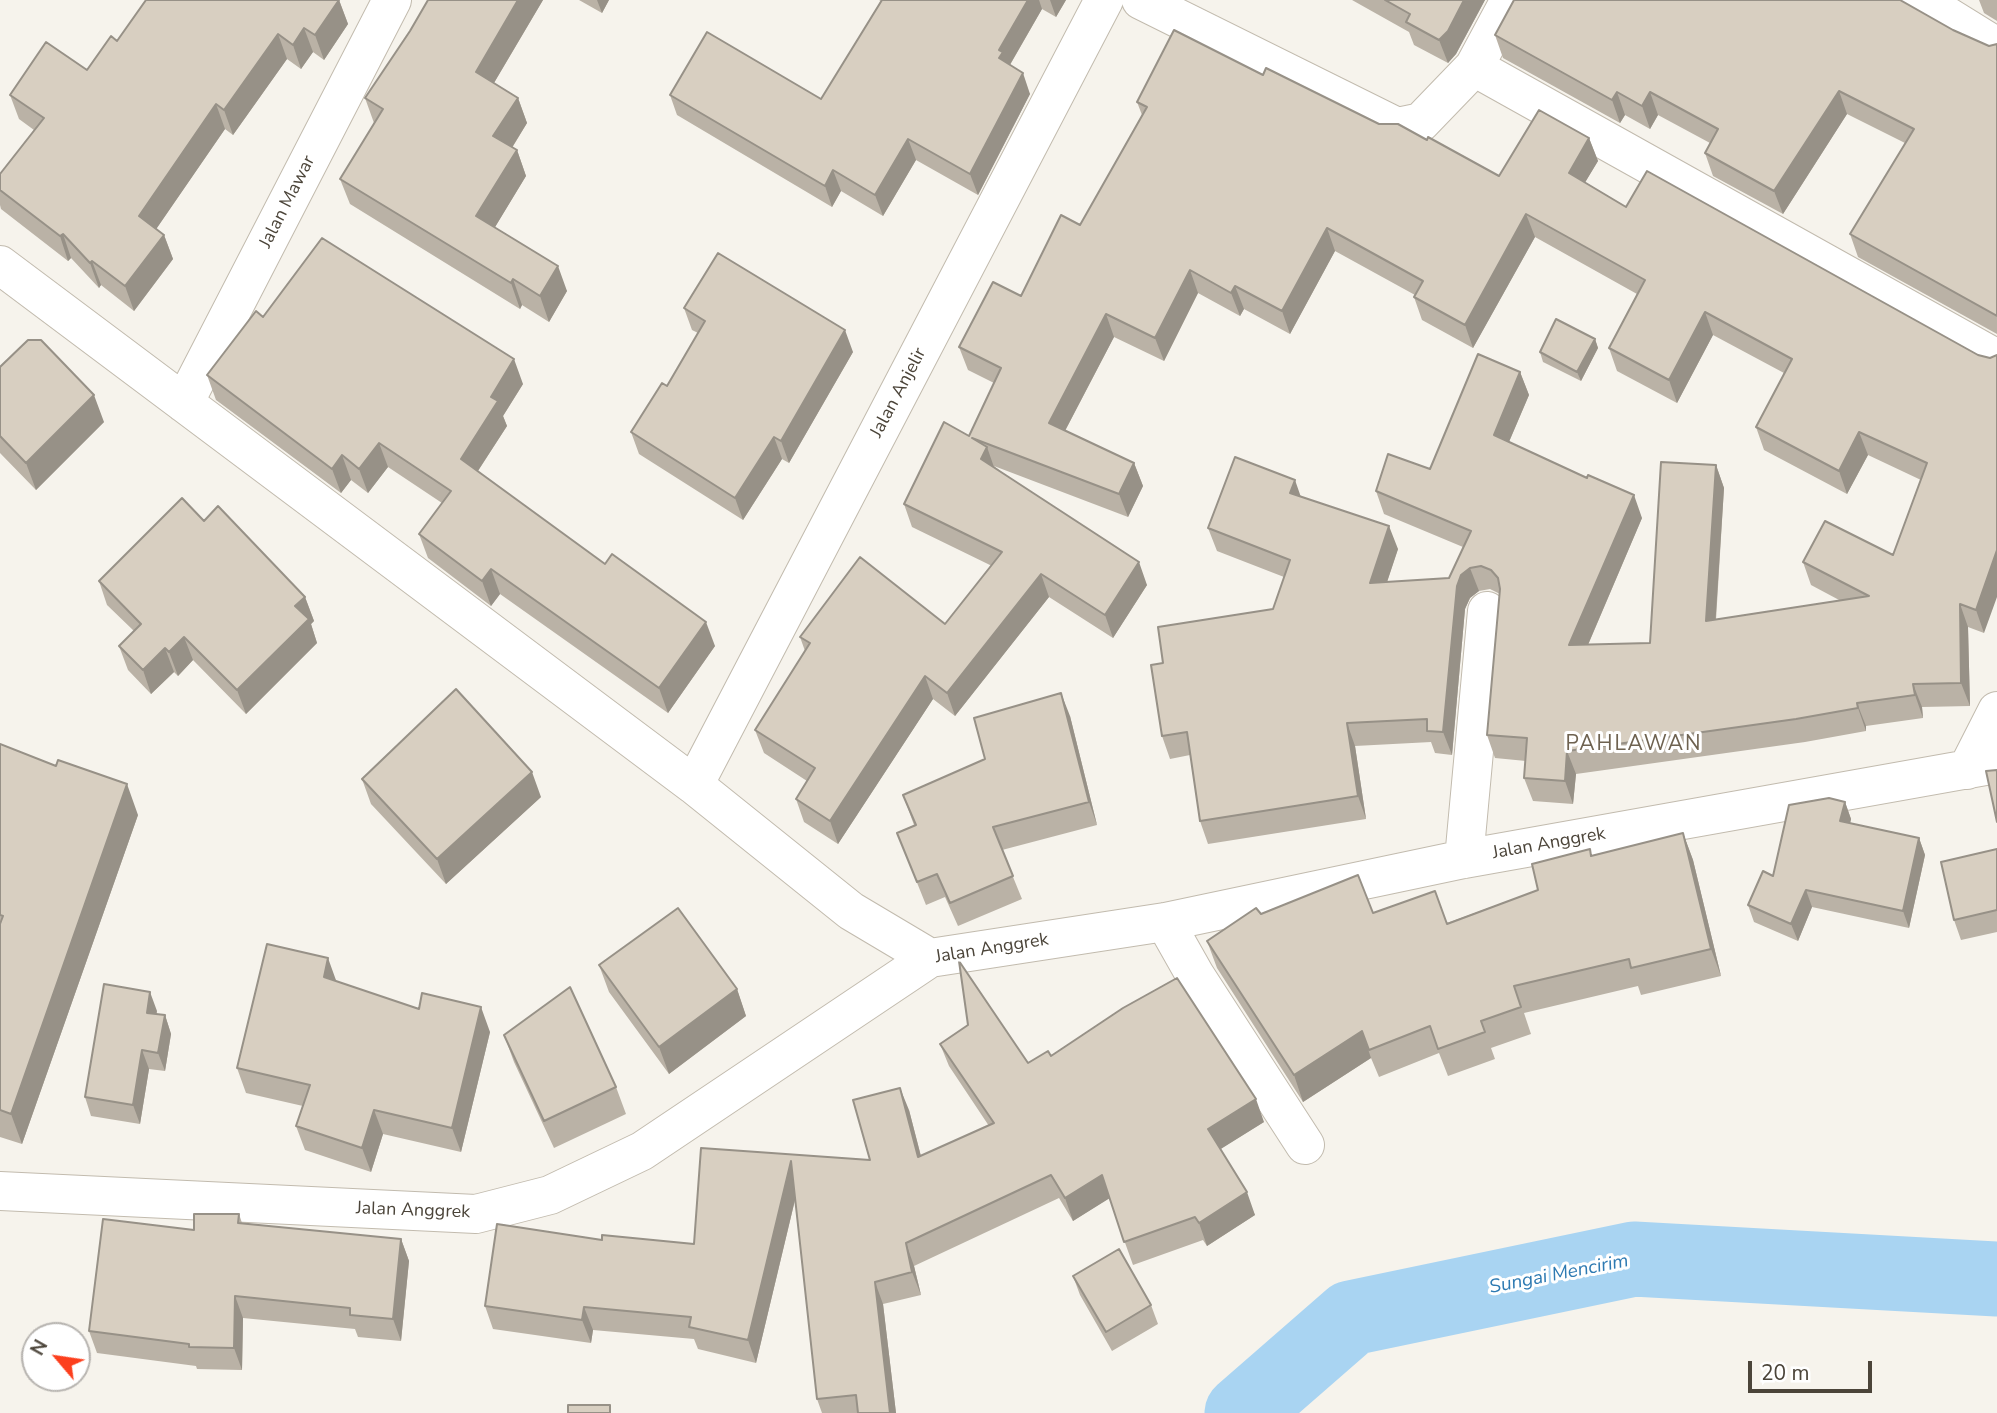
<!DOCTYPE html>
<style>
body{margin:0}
#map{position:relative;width:1997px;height:1413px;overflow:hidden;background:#f6f3ec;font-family:"Nunito Sans",sans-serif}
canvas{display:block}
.north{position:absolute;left:21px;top:1322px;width:70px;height:70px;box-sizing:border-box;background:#fff;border:2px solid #b7b4b0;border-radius:50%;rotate:299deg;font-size:19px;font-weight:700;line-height:28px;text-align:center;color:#4b4439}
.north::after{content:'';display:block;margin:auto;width:24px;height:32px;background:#fc3f1d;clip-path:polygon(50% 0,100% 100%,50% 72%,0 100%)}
.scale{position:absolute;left:1748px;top:1361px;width:124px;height:32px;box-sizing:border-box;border:4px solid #4b4439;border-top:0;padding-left:9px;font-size:21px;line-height:24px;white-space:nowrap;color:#4b4439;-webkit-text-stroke:5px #fff;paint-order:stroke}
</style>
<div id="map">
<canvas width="1997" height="1413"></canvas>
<div class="north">N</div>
<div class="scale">20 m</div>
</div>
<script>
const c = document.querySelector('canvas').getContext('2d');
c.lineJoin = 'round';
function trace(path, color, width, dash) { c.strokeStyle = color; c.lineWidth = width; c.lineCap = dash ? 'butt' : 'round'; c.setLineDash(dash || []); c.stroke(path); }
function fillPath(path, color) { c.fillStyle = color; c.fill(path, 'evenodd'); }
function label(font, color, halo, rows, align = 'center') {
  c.font = font + ' "Nunito Sans",sans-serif'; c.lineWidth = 6; c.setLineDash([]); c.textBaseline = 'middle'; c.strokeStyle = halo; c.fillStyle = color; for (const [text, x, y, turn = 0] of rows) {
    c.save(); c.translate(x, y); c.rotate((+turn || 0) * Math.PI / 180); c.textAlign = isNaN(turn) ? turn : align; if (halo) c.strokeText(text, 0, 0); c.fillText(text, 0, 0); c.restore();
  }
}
trace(new Path2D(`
 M 1242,1413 L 1351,1318 L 1634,1259 L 1997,1279`), '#a9d4f2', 75);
const minor = new Path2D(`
 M 1141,0 L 1397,127 L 1421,122 L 1474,67 L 1510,0
 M 1921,0 L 1997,47
 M 1474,67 L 1997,359
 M 0,265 L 694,785 L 851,911 L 930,958
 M 184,403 L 392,0
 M 1967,770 L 1997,711
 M 694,785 L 1104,0
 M 1464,859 L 1487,611
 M 1165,922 L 1195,975 L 1305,1145
 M 0,1191 L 476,1214 L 550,1195 L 642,1151 L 930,958 L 1165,922 L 1464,859 L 1997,764`);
trace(minor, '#c2bbae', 40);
trace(minor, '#fff', 38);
fillPath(new Path2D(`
 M 339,0 L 348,24 L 324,60 L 313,52 L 301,69 L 287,59 L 233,135 L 225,129 L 156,229 L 164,235 L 173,259 L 134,311 L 101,285 L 99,288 L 71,258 L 68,261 L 1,209 L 0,205 L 0,174 L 34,130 L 19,119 L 10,95 L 87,70 L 117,41 Z
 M 428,0 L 543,0 L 494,83 L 518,98 L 527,123 L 512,148 L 517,150 L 526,176 L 495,227 L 567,291 L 549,322 L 522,305 L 520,309 L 350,204 L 340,179 L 374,123 L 365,98 L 410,31 Z
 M 579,0 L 609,0 L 602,13 Z
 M 879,0 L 1066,0 L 1056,17 L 1042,9 L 1010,65 L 1030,94 L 978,195 L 916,160 L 883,216 L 841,191 L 832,207 L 677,115 L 670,95 L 821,99 L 881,1 Z
 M 1352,0 L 1485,0 L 1456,54 L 1448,63 L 1414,45 L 1409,32 Z
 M 1979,0 L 1997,0 L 1997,21 L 1984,13 Z
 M 1953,30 L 1989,46 L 1997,44 L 1997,334 L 1858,257 L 1850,234 L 1905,143 L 1847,114 L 1783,214 L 1713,176 L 1705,153 L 1710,143 L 1658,115 L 1650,129 L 1625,115 L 1620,123 L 1503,58 L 1495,35 Z
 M 1263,75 L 1379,124 L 1427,140 L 1499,176 L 1589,138 L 1598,161 L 1585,182 L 1626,207 L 1978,355 L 1984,633 L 1968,627 L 1970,706 L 1922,707 L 1923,718 L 1866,726 L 1866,731 L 1805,742 L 1576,774 L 1573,804 L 1533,801 L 1524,778 L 1526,761 L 1495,758 L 1487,735 L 1500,594 L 1490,589 L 1479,591 L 1470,598 L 1465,609 L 1452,755 L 1435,753 L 1431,742 L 1355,746 L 1366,819 L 1208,844 L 1200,821 L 1190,755 L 1170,759 L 1162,736 L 1163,663 L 1273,609 L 1284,577 L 1217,551 L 1208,528 L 1301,497 L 1398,549 L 1387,582 L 1449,578 L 1463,547 L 1384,514 L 1376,491 L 1430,469 L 1520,372 L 1529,395 L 1509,442 L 1642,518 L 1588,645 L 1650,643 L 1716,465 L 1724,488 L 1716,620 L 1841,601 L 1811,585 L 1803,562 L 1893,555 L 1921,480 L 1868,455 L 1847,494 L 1764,450 L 1756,427 L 1784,373 L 1713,335 L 1677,403 L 1617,371 L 1609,348 L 1637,294 L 1535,237 L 1473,348 L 1422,320 L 1414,297 L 1415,295 L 1335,251 L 1290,334 L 1244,309 L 1240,316 L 1198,293 L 1164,361 L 1114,337 L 1065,431 L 1134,463 L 1143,486 L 1128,517 L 994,466 L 1147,585 L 1113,638 L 1049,597 L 955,716 L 933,699 L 838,844 L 804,822 L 796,799 L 807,781 L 764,753 L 755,730 L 805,651 L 800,637 L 945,624 L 992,566 L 912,527 L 904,504 L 969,436 L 994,383 L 968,370 L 959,347 L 1021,296 L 1080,225 L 1142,115 L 1137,102 Z
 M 684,308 L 853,352 L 789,463 L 782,459 L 743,520 L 639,454 L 631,432 L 667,386 L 698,333 L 692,330 Z
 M 263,317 L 523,384 L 503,416 L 507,426 L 478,471 L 715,646 L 668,713 L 500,594 L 491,606 L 428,558 L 419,534 L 442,503 L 388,467 L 368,493 L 351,480 L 341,493 L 216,400 L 207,375 Z
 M 1595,339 L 1598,348 L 1581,381 L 1543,362 L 1540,352 Z
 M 0,367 L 104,422 L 36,490 L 0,453 Z
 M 204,521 L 305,597 L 314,621 L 311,624 L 317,643 L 246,714 L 193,660 L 178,676 L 174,672 L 151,694 L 128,670 L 119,646 L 134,631 L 107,605 L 99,581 Z
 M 1070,716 L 1097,825 L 1002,850 L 1022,899 L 958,926 L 945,897 L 926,905 L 897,833 L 914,825 L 903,795 L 985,759 Z
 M 0,744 L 138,815 L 22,1144 L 0,1137 Z
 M 362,779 L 541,797 L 446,884 L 371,804 Z
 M 1845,802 L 1851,819 L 1850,823 L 1919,838 L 1925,855 L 1909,928 L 1812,907 L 1798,941 L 1754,922 L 1748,905 L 1773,876 Z
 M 1683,833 L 1693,860 L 1721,976 L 1641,995 L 1638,986 L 1524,1013 L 1531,1034 L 1491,1048 L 1495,1059 L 1448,1076 L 1439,1053 L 1379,1077 L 1371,1058 L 1303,1102 L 1217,968 L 1207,941 L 1261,914 L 1373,913 L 1447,923 L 1538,890 L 1592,856 Z
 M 1997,849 L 1997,932 L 1961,940 L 1954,920 Z
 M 599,965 L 737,989 L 746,1016 L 669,1074 L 609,992 Z
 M 337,982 L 490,1032 L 461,1152 L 383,1134 L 371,1172 L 305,1150 L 296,1126 L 303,1106 L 246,1093 L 237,1068 Z
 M 157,1011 L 156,1014 L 165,1015 L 171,1034 L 165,1071 L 149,1069 L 140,1124 L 91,1116 L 85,1097 Z
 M 504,1035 L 616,1087 L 626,1114 L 554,1148 L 514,1062 Z
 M 940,1044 L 1028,1063 L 1051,1056 L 1264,1122 L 1220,1149 L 1255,1215 L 1207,1246 L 1203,1240 L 1133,1265 L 1109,1198 L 1073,1221 L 1059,1198 L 914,1266 L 921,1295 L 883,1304 L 896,1413 L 822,1413 L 817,1399 L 795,1200 L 756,1363 L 698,1349 L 694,1339 L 593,1330 L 591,1343 L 493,1329 L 485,1306 L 602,1240 L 694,1244 L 870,1160 L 909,1110 L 921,1156 L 989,1126 L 949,1066 Z
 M 239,1214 L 242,1223 L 401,1239 L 409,1261 L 401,1341 L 358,1337 L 355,1329 L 243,1318 L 242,1370 L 197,1369 L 196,1366 L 97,1353 L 89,1331 L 194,1230 Z
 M 1073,1276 L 1151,1305 L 1158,1324 L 1112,1351 L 1080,1295 Z`), '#bab2a6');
fillPath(new Path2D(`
 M 339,0 L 348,24 L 324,60 L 315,35 Z
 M 518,0 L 543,0 L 485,98 L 476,72 Z
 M 597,0 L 609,0 L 602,13 Z
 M 1028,0 L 1039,0 L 1042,9 L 1008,68 L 999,58 L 999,50 Z
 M 1050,0 L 1066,0 L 1056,17 Z
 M 1464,0 L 1485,0 L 1456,54 L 1448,63 L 1439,40 Z
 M 304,28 L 313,52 L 301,69 L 293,45 Z
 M 278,34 L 287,59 L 233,135 L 224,110 Z
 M 1023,73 L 1030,94 L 978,195 L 970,174 Z
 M 1839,91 L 1847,114 L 1783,214 L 1774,191 Z
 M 1617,92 L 1625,115 L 1620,123 L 1612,100 Z
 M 1650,92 L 1658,115 L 1650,129 L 1642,106 Z
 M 518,98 L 527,123 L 503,162 L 493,136 Z
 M 216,104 L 225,129 L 148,241 L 139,216 Z
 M 1589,138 L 1598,161 L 1577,196 L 1569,173 Z
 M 908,139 L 916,160 L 883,216 L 875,195 Z
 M 517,150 L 526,176 L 486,242 L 476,216 Z
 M 833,170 L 841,191 L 832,207 L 825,186 Z
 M 1526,214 L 1535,237 L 1473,348 L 1465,325 Z
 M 1327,228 L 1335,251 L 1290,334 L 1282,311 Z
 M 63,234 L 71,258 L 68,261 L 60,236 Z
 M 164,235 L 173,259 L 134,311 L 125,286 Z
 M 92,261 L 101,285 L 99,288 L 90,263 Z
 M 558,266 L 567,291 L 549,322 L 540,296 Z
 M 1190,270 L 1198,293 L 1164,361 L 1155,338 Z
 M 513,279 L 522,305 L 520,309 L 511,283 Z
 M 1235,286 L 1244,309 L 1240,316 L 1231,293 Z
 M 1705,312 L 1713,335 L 1677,403 L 1669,380 Z
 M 1106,314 L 1114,337 L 1057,446 L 1049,423 Z
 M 845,330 L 853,352 L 789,463 L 781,441 Z
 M 1595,339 L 1598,348 L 1581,381 L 1577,372 Z
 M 514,359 L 523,384 L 503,416 L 507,426 L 470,483 L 461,459 L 491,397 Z
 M 1520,372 L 1529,395 L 1502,458 L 1494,435 Z
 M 94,395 L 104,422 L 36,490 L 26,463 Z
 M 1859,432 L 1868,455 L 1847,494 L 1839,471 Z
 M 774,437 L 782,459 L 743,520 L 735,498 Z
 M 379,443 L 388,467 L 368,493 L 359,469 Z
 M 987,447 L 995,470 L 981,459 Z
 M 342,455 L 351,480 L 341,493 L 332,469 Z
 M 1134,463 L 1143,486 L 1128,517 L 1119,494 Z
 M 1716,465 L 1724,488 L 1714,644 L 1706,621 Z
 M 1295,480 L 1303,503 L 1290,493 Z
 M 1634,495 L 1642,518 L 1578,668 L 1569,645 Z
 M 1389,526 L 1398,549 L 1379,606 L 1370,583 Z
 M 1997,550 L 1997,597 L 1984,633 L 1976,610 Z
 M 1139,562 L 1147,585 L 1113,638 L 1105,615 Z
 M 1470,568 L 1479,591 L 1470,598 L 1465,609 L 1452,755 L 1443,732 L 1457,586 L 1461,575 Z
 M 491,569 L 500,594 L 491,606 L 482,581 Z
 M 1041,574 L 1049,597 L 955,716 L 947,693 Z
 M 305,597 L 314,621 L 311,624 L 317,643 L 246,714 L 237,690 L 295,606 Z
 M 1960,604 L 1968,627 L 1970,706 L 1961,683 Z
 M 706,622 L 715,646 L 668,713 L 659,688 Z
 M 184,637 L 193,660 L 178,676 L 169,652 Z
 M 165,648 L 174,672 L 151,694 L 143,670 Z
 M 925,676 L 933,699 L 838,844 L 830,821 Z
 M 1913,684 L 1922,707 L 1923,718 L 1915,695 Z
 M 1061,693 L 1070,716 L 1097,825 L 1089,802 Z
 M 1857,703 L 1866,726 L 1866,731 L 1858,708 Z
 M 1347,723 L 1355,746 L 1366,819 L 1358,796 Z
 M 1567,751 L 1576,774 L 1573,804 L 1565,781 Z
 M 532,772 L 541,797 L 446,884 L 437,859 Z
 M 127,784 L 138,815 L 22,1144 L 11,1114 Z
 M 1845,802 L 1851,819 L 1847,838 L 1840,821 Z
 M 1683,833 L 1693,860 L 1721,976 L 1711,949 Z
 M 1919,838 L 1925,855 L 1909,928 L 1903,911 Z
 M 1806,890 L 1812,907 L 1798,941 L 1791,924 Z
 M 328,958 L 337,983 L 324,977 Z
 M 737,989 L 746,1016 L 669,1074 L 659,1047 Z
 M 150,992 L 157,1011 L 153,1031 L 147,1013 Z
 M 481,1007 L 490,1032 L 461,1152 L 452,1128 Z
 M 165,1015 L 171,1034 L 165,1071 L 158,1053 Z
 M 1362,1031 L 1371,1058 L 1303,1102 L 1294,1075 Z
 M 142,1050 L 149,1069 L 140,1124 L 133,1105 Z
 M 900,1088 L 909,1110 L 927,1180 L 918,1157 Z
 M 1256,1099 L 1264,1122 L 1216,1152 L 1208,1129 Z
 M 374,1110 L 383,1134 L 371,1172 L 362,1148 Z
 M 791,1161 L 799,1183 L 756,1363 L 748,1340 Z
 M 1102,1175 L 1110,1198 L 1073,1221 L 1065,1198 Z
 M 1247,1192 L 1255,1215 L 1207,1246 L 1199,1223 Z
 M 401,1239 L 409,1261 L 401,1341 L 393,1319 Z
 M 906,1243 L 914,1266 L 921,1295 L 912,1272 Z
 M 875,1282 L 883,1304 L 896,1413 L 890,1413 Z
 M 235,1296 L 243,1318 L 242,1370 L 234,1348 Z
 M 584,1307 L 593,1330 L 591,1343 L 582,1320 Z`), '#979187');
const building = new Path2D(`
 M 146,0 L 339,0 L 315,35 L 304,28 L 293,45 L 278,34 L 224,110 L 216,104 L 139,216 L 164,235 L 125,286 L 92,261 L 90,263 L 63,234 L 60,236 L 0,190 L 0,174 L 44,118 L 10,95 L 46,42 L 87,70 L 111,36 L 117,41 Z
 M 428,0 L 518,0 L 476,72 L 518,98 L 493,136 L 517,150 L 476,216 L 558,266 L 540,296 L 513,279 L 511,283 L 340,179 L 383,109 L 365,98 L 410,31 Z
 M 882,0 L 1028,0 L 999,50 L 1003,52 L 999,58 L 1023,73 L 970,174 L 908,139 L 875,195 L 833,170 L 825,186 L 670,95 L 707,32 L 821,99 Z
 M 1385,0 L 1464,0 L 1448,31 L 1439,40 L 1406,22 L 1410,14 Z
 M 1514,0 L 1900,0 L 1953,30 L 1989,46 L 1997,44 L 1997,316 L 1850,234 L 1914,129 L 1839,91 L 1774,191 L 1705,153 L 1718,129 L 1650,92 L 1642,106 L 1617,92 L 1612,100 L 1495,35 Z
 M 1174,30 L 1263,75 L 1266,68 L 1379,124 L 1398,124 L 1427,140 L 1428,137 L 1499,176 L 1539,110 L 1589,138 L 1569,173 L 1626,207 L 1647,171 L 1978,355 L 1990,358 L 1997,355 L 1997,550 L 1976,610 L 1960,604 L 1961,683 L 1913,684 L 1915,695 L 1857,703 L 1858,708 L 1796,719 L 1567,751 L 1565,781 L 1524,778 L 1527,738 L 1487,735 L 1500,589 L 1498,578 L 1491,570 L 1481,566 L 1470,568 L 1461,575 L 1457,586 L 1443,732 L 1427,731 L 1427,719 L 1347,723 L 1358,796 L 1200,821 L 1187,732 L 1162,736 L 1151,665 L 1163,663 L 1158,627 L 1273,609 L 1290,560 L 1208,528 L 1235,457 L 1295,480 L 1290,493 L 1389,526 L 1370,583 L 1449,578 L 1471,531 L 1376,491 L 1388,454 L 1430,469 L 1478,354 L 1520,372 L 1494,435 L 1587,478 L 1588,475 L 1634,495 L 1569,645 L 1650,643 L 1661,462 L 1716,465 L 1706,621 L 1869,596 L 1803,562 L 1825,521 L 1893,555 L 1927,463 L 1859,432 L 1839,471 L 1756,427 L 1792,359 L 1705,312 L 1669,380 L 1609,348 L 1645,280 L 1526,214 L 1465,325 L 1414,297 L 1423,281 L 1327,228 L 1282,311 L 1235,286 L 1231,293 L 1190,270 L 1155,338 L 1106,314 L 1049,423 L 1134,463 L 1119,494 L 972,438 L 987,447 L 981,459 L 1139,562 L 1105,615 L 1041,574 L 947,693 L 925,676 L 830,821 L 796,799 L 815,768 L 755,730 L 810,643 L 800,637 L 860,557 L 945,624 L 1002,552 L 904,504 L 944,422 L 969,436 L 1001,368 L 959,347 L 993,282 L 1021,296 L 1061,215 L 1080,225 L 1147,107 L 1137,102 Z
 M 322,238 L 514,359 L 491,397 L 498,401 L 461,459 L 605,564 L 612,554 L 706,622 L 659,688 L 491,569 L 482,581 L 419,534 L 451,491 L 379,443 L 359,469 L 342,455 L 332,469 L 207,375 L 256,311 L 263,317 Z
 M 718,253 L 845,330 L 781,441 L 774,437 L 735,498 L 631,432 L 662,383 L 667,386 L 705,321 L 684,308 Z
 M 1556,319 L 1595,339 L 1577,372 L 1540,352 Z
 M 28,340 L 41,340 L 94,395 L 26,463 L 0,436 L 0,367 Z
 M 182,498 L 204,521 L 218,506 L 305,597 L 295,606 L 309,619 L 237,690 L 184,637 L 169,652 L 165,648 L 143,670 L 119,646 L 141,624 L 99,581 Z
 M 456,689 L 532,772 L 437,859 L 362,779 Z
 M 1061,693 L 1089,802 L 993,827 L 1013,876 L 950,903 L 937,874 L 917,882 L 897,833 L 916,825 L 903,795 L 985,759 L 974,718 Z
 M 0,744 L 56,766 L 58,760 L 127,784 L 11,1114 L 0,1110 L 0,924 L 3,916 L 0,915 Z
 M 1997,770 L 1997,822 L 1986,771 Z
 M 1829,798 L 1845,802 L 1840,821 L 1919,838 L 1903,911 L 1806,890 L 1791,924 L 1748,905 L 1763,871 L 1773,876 L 1789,805 Z
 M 1683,833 L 1711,949 L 1631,968 L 1629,959 L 1514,986 L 1521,1007 L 1481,1021 L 1485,1032 L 1438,1049 L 1430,1026 L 1369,1050 L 1362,1031 L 1294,1075 L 1207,941 L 1256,908 L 1261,914 L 1358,875 L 1373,913 L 1435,891 L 1447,924 L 1538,890 L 1532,864 L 1590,849 L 1591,856 Z
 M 1997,849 L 1997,910 L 1954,920 L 1941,862 Z
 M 678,908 L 737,989 L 659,1047 L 599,965 Z
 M 267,944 L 328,958 L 324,977 L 419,1009 L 422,993 L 481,1007 L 452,1128 L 374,1110 L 362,1148 L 296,1126 L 310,1085 L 237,1068 Z
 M 959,961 L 1028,1063 L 1048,1051 L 1051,1056 L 1123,1008 L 1177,978 L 1256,1099 L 1208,1129 L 1247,1192 L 1199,1223 L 1195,1217 L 1124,1242 L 1102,1175 L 1065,1198 L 1051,1175 L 906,1243 L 912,1272 L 875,1282 L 890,1413 L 858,1413 L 856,1395 L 817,1399 L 791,1161 L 748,1340 L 689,1327 L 691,1317 L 584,1307 L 582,1320 L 485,1306 L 497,1224 L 602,1240 L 602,1235 L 694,1244 L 701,1148 L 870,1160 L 853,1100 L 900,1088 L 918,1157 L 994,1123 L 940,1044 L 968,1025 Z
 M 104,984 L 150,992 L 147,1013 L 165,1015 L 158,1053 L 142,1050 L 133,1105 L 85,1097 Z
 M 570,987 L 616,1087 L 544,1121 L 504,1035 Z
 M 194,1214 L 239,1214 L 238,1223 L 401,1239 L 393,1319 L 350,1315 L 350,1308 L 235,1296 L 234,1348 L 189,1347 L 189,1344 L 89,1331 L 103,1219 L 194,1230 Z
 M 1119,1249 L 1151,1305 L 1106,1332 L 1073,1276 Z
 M 568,1405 L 610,1405 L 610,1413 L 568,1413 Z`);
fillPath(building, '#d8cfc1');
trace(building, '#979187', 2);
label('18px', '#4b4439', '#fff', [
 ["Jalan Mawar",288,202,-63],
 ["Jalan Anjelir",899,393,-62],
 ["Jalan Anggrek",1549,844,-10],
 ["Jalan Anggrek",992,949,-9],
 ["Jalan Anggrek",413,1211,2]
]);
label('italic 19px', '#2e7ab2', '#fff', [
 ["Sungai Mencirim",1559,1275,-11]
]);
c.letterSpacing = '2px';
label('21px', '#6e6250', '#fff', [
 ["PAHLAWAN",1634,745]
]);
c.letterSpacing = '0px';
</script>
